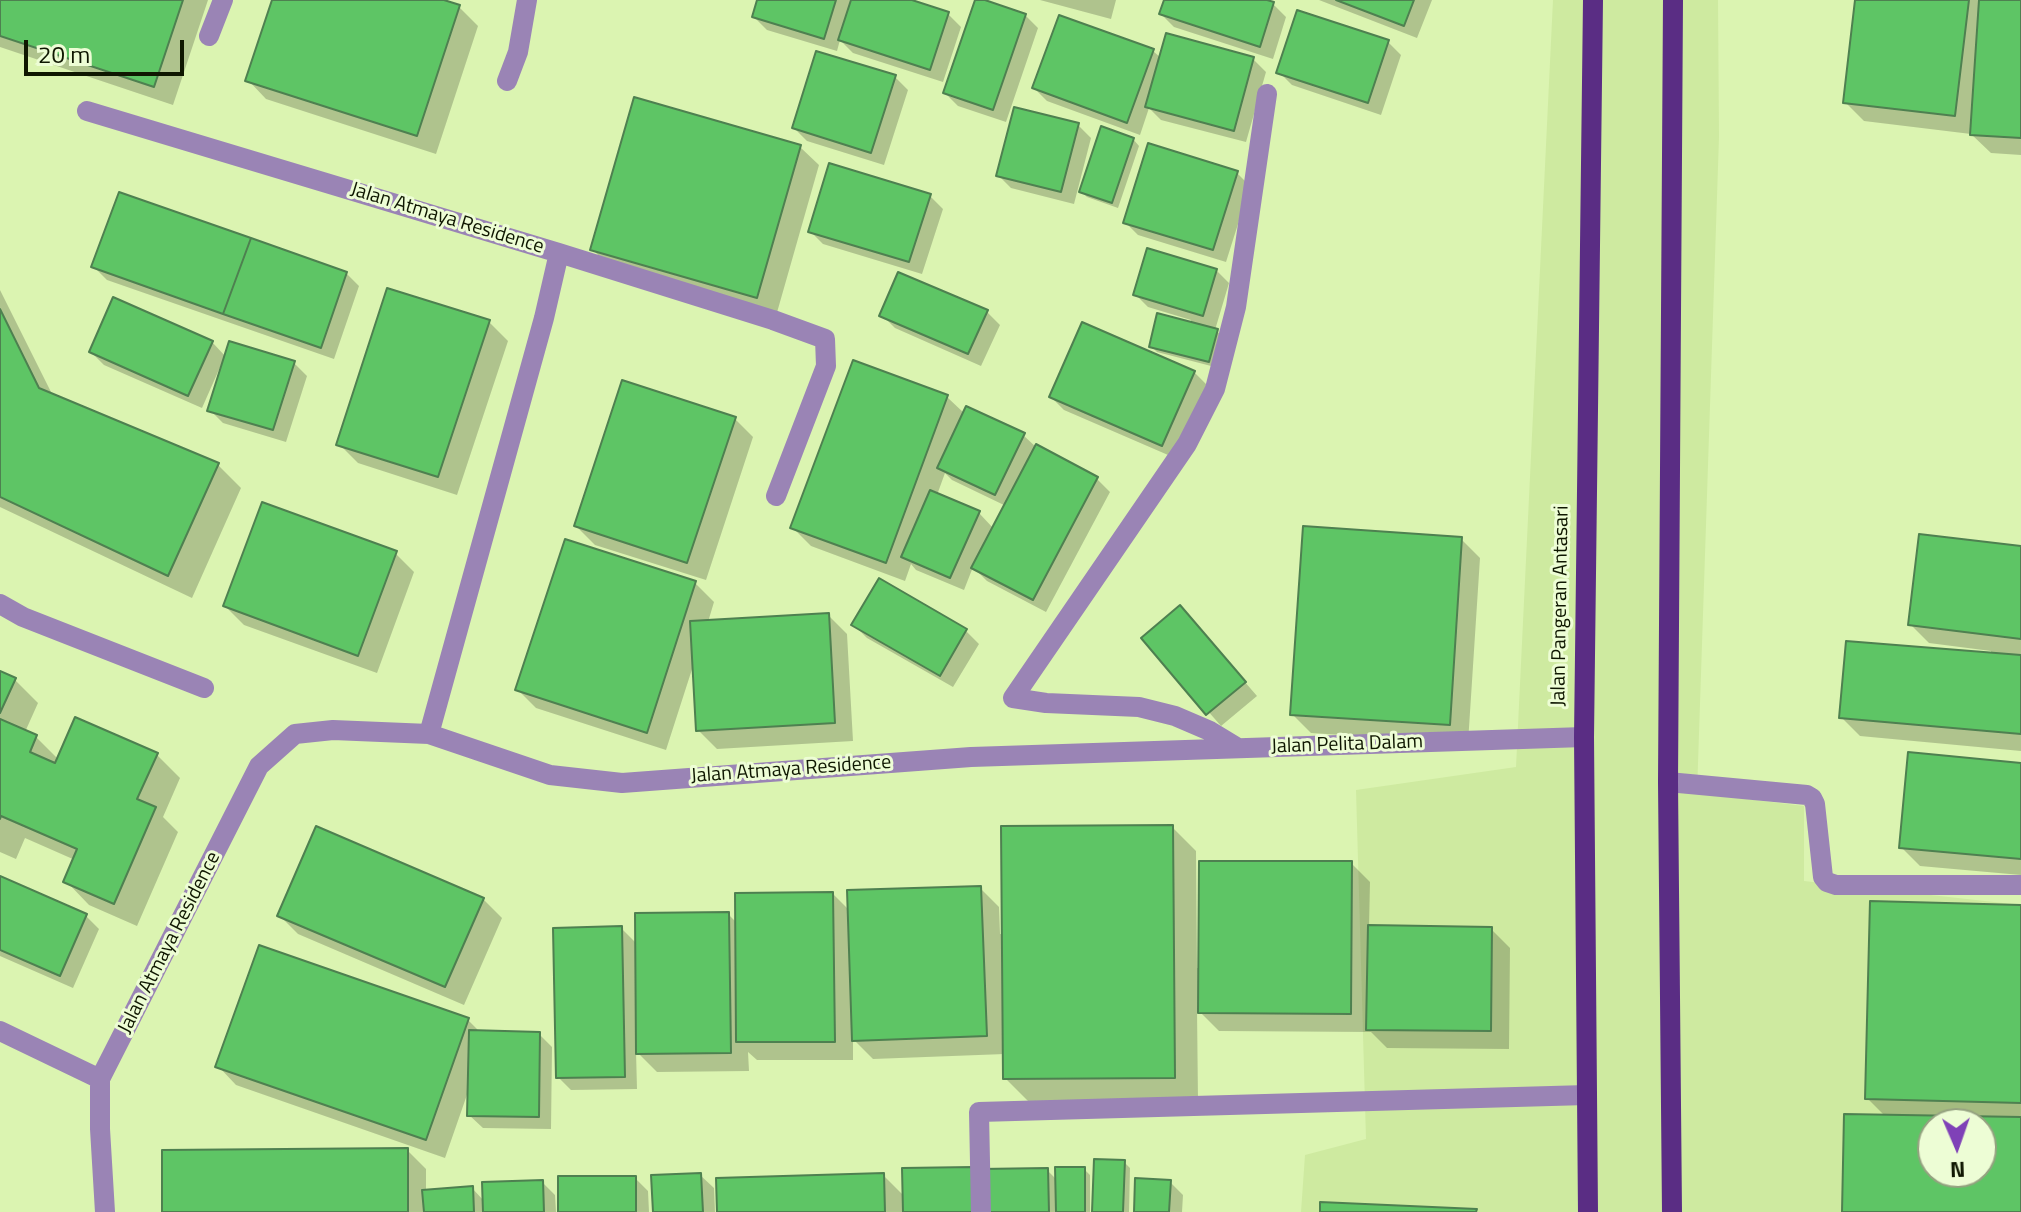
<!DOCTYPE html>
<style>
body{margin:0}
#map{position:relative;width:2021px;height:1212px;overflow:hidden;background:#dbf4b1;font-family:"Titillium Web",sans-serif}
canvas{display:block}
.north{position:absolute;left:1917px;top:1108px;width:80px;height:80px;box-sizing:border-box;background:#edfdd5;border:2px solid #94a180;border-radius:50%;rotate:178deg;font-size:22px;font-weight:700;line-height:32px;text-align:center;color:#0f1701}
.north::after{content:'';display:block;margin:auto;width:28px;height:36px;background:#7f41b7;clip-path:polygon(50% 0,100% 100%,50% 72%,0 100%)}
.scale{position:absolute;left:24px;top:40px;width:160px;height:36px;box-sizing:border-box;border:4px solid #0f1701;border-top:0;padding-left:10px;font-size:24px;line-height:28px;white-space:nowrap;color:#0f1701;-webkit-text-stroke:6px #edfdd5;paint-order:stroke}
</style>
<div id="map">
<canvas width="2021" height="1212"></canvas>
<div class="north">N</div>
<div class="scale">20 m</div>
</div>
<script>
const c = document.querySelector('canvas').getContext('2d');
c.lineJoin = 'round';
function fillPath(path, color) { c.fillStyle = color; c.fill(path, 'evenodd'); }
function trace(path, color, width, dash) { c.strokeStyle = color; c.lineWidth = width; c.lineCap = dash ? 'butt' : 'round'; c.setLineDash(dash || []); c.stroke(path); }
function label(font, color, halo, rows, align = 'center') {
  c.font = font + ' "Titillium Web",sans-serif'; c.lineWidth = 6; c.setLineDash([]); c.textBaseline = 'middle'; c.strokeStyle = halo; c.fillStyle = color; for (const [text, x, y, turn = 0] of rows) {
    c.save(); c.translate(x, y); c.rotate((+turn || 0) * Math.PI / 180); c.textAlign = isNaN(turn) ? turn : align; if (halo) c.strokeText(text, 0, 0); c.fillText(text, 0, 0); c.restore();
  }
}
fillPath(new Path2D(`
 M 1553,0 L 1718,0 L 1719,137 L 1697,793 L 1804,806 L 1804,881 L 2021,905 L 2021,1212 L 1301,1212 L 1305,1155 L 1366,1139 L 1356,790 L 1516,767 ZM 1933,1124 L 1981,1124 L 1981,1172 L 1933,1172 Z`), '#ceeaa0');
fillPath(new Path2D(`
 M 0,0 L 208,0 L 173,105 L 0,47 Z
 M 274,0 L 438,0 L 459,7 L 478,26 L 436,154 L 266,99 L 248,80 Z
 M 759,0 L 905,0 L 948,14 L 961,27 L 943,82 L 853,53 L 840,40 L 837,51 L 767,30 L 754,17 Z
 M 977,0 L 1025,15 L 1038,28 L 1006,122 L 958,106 L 945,93 Z
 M 1040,0 L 1116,0 L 1111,19 Z
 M 1166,0 L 1260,0 L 1273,4 L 1286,17 L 1273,59 L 1174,27 L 1161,14 Z
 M 1319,0 L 1432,0 L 1417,38 Z
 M 1857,0 L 2021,0 L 2021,155 L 1991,153 L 1971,134 L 1864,121 L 1845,102 Z
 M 1388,42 L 1401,55 L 1381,115 L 1292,85 L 1279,72 Z
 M 1153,51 L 1161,58 L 1253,59 L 1266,72 L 1246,142 L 1161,120 L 1149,108 L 1140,135 L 1047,101 L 1034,88 Z
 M 895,77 L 908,90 L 884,165 L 807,141 L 794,128 Z
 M 1078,125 L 1091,138 L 1074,204 L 1011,188 L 998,175 Z
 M 1133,139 L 1139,146 L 1118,208 L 1087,197 L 1081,191 Z
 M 800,147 L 819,165 L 776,316 L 611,268 L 592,249 Z
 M 1237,173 L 1250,186 L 1226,262 L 1138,235 L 1125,222 Z
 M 930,196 L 943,209 L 922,274 L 823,244 L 810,231 Z
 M 94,267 L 346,273 L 359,286 L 334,359 L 107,280 Z
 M 1216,270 L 1229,283 L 1215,330 L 1224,337 L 1215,367 L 1157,352 L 1151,346 L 1190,323 L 1191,320 L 1148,307 L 1135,294 Z
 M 0,290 L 53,396 L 218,465 L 241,488 L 192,598 L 0,507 Z
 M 987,312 L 1000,325 L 981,366 L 895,328 L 882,315 Z
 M 489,322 L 508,341 L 457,495 L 358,463 L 339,444 Z
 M 212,342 L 226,357 L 294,363 L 307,376 L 286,442 L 223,423 L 210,410 L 223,366 L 221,365 L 202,408 L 104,365 L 91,352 Z
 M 1194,372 L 1207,385 L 1175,458 L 1064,410 L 1051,397 Z
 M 947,397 L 965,414 L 1023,435 L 1037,448 L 1097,479 L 1110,492 L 1046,612 L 987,581 L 973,567 L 964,590 L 916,570 L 911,564 L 905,581 L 811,546 L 792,527 ZM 945,473 L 952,480 L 1006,506 L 994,529 L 979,513 L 937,495 Z
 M 735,419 L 753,437 L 706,580 L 595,545 L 576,526 Z
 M 1461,539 L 1480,558 L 1468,743 L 1311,733 L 1292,714 Z
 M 566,542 L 695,583 L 714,602 L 708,622 L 828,615 L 847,634 L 853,741 L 717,749 L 698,730 L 694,663 L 666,750 L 536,708 L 517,689 Z
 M 2021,548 L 2021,751 L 1860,736 L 1842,718 L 1991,655 L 1991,651 L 1929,643 L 1910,624 Z
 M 395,553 L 414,572 L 377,673 L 244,625 L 225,606 Z
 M 1180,607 L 1257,696 L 1221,726 L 1144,638 Z
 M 854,625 L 966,631 L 979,644 L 953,687 L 867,638 Z
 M 0,673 L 15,680 L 38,703 L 25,732 L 36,737 L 59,760 L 157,755 L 180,778 L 163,817 L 178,832 L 137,926 L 89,905 L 66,881 L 75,860 L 25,838 L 16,859 L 0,852 Z
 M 2021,765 L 2021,875 L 1920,866 L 1901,847 Z
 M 1172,827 L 1196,851 L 1197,968 L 1200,968 L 1351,863 L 1370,882 L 1369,927 L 1491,929 L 1510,948 L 1509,1049 L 1387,1048 L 1371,1032 L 1219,1031 L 1197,1009 L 1198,1101 L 1028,1101 L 1005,1078 L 1005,1054 L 873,1059 L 853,1039 L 853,1060 L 757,1060 L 748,1052 L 749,1071 L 657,1072 L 636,1051 L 637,1089 L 571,1090 L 558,1077 L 621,928 L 637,944 L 728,914 L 737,923 L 833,894 L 849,910 L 980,888 L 999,907 L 1000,934 L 1004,934 Z
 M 1,879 L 86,916 L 99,929 L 73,988 L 0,956 Z
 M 483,899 L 502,918 L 464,1005 L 298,934 L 279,915 Z
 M 2021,907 L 2021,1212 L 1844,1212 L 1886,1117 L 1867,1098 ZM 1933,1124 L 1981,1124 L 1981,1172 L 1933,1172 Z
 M 468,1020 L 480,1032 L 539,1034 L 552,1047 L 551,1129 L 483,1128 L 469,1115 L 469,1089 L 445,1158 L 236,1085 L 218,1066 Z
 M 407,1150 L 426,1169 L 426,1192 L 472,1188 L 484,1201 L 542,1182 L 555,1195 L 556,1212 L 164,1212 Z
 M 1124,1162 L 1130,1168 L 1129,1212 L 1094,1212 Z
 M 1084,1169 L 1090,1175 L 1090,1212 L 655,1212 L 700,1175 L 714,1188 L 715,1212 L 883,1175 L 904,1196 L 1047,1170 L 1058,1181 Z
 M 635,1178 L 648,1191 L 649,1212 L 560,1212 Z
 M 1170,1182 L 1183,1195 L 1182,1212 L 1136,1212 Z`), '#0003');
const building = new Path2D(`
 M 0,0 L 183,0 L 154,87 L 0,36 Z
 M 272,0 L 444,0 L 460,5 L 417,136 L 245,81 Z
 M 757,0 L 836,0 L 824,39 L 752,17 Z
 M 851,0 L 912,0 L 949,12 L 930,70 L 838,40 Z
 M 975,0 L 985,0 L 1026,14 L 993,110 L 943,93 Z
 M 1164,0 L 1267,0 L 1274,2 L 1260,47 L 1159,14 Z
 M 1336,0 L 1414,0 L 1404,26 Z
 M 1855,0 L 1969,0 L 1955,116 L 1843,103 Z
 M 1979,0 L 2021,0 L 2021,138 L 1970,135 Z
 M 1297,10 L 1389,40 L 1368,103 L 1276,73 Z
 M 1059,15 L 1154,49 L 1127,123 L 1032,88 Z
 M 1166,33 L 1254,57 L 1234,131 L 1145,107 Z
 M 816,51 L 896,75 L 871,153 L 792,128 Z
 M 634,97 L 801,145 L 757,298 L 590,250 Z
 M 1014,107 L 1079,123 L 1061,192 L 996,176 Z
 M 1101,126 L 1134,138 L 1112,203 L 1079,192 Z
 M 1148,143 L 1238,171 L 1213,250 L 1123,223 Z
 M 829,163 L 931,194 L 909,262 L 808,232 Z
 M 119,192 L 251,238 L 223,314 L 91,267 Z
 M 251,238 L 347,272 L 321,348 L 223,314 Z
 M 1147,248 L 1217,269 L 1203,316 L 1133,295 Z
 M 898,272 L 988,310 L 968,354 L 879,316 Z
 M 387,288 L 490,320 L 438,477 L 336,445 Z
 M 113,297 L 213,341 L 188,396 L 89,352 Z
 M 0,309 L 39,388 L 219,463 L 168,576 L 0,497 Z
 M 1157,313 L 1218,329 L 1209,362 L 1149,347 Z
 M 1082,322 L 1195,371 L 1162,446 L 1049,397 Z
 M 229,341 L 295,361 L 273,430 L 207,411 Z
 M 853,360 L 948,395 L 886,563 L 790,528 Z
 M 622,380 L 736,417 L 687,563 L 574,526 Z
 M 966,406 L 1025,433 L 995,495 L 937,468 Z
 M 1036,444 L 1098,477 L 1033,600 L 971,568 Z
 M 930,490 L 980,511 L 950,578 L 901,557 Z
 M 262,502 L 397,551 L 358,656 L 223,606 Z
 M 1303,526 L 1462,537 L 1450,725 L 1290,715 Z
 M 1919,534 L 2021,546 L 2021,639 L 1908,625 Z
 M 565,539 L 696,581 L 647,733 L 515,690 Z
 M 879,578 L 967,629 L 940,676 L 851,625 Z
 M 1180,605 L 1246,682 L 1206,715 L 1141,638 Z
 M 829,613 L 835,723 L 696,731 L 690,621 Z
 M 1846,641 L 2021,655 L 2021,734 L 1839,718 Z
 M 0,671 L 16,678 L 0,713 Z
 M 75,717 L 158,753 L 137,799 L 156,807 L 114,904 L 63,882 L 77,849 L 1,816 L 0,819 L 0,719 L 37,735 L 30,752 L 55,763 Z
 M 1908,752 L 2021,763 L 2021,859 L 1899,848 Z
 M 1173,825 L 1175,1078 L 1003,1079 L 1001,826 Z
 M 316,826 L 484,898 L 445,987 L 277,916 Z
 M 1199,861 L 1352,861 L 1351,1014 L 1198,1013 Z
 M 0,876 L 87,914 L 60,976 L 0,950 Z
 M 981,886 L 987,1036 L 852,1041 L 847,890 Z
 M 833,892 L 835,1042 L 736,1042 L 735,893 Z
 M 1870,901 L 2021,905 L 2021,1103 L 1865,1099 Z
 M 729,912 L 731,1053 L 636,1054 L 635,913 Z
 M 1368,925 L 1492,927 L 1491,1031 L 1366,1030 Z
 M 622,926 L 625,1077 L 556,1078 L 553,928 Z
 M 259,945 L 469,1018 L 426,1140 L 215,1067 Z
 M 469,1030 L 540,1032 L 539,1117 L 467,1116 Z
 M 1844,1114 L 2021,1117 L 2021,1212 L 1842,1212 ZM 1933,1124 L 1981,1124 L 1981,1172 L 1933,1172 Z
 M 408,1148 L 408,1212 L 162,1212 L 162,1150 Z
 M 1094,1159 L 1125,1160 L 1123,1212 L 1092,1212 Z
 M 973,1167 L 973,1212 L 903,1212 L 902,1168 Z
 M 1055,1167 L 1085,1167 L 1085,1212 L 1056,1212 Z
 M 1048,1168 L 1049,1212 L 981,1212 L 980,1169 Z
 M 701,1173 L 703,1212 L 653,1212 L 651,1175 Z
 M 884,1173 L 885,1212 L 717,1212 L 716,1178 Z
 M 558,1176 L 636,1176 L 636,1212 L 558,1212 Z
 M 1135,1178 L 1171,1180 L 1169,1212 L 1134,1212 Z
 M 543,1180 L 544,1212 L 483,1212 L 482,1182 Z
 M 473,1186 L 474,1212 L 424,1212 L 422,1190 Z
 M 1320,1202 L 1477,1209 L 1476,1212 L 1320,1212 Z`);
fillPath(building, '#5ec565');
trace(building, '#4e8050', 2);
trace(new Path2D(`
 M 209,36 L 223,0
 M 507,81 L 518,52 L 527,0
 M 87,111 L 559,253 L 773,320 L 825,339 L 826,366 L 776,496
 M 0,604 L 23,617 L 204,688
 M 429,734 L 544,318 L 559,253
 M 1238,748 L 1210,731 L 1175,716 L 1139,707 L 1046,703 L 1013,698 L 1187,444 L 1215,389 L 1236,307 L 1267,94
 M 1668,782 L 1807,795 L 1812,798 L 1815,804 L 1823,877 L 1827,882 L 1836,885 L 2021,885
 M 0,1031 L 100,1079
 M 105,1212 L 100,1129 L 100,1079 L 259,766 L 295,734 L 333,730 L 429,734 L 550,775 L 622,783 L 971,757 L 1584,737
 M 981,1212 L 979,1112 L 1587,1095`), '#9a84b5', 20);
trace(new Path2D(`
 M 1588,1212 L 1584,737 L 1593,0
 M 1672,1212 L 1668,782 L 1673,0`), '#5a2d84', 20);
label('20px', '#0f1701', '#edfdd5', [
 ["Jalan Atmaya Residence",447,219,17],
 ["Jalan Pangeran Antasari",1561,606,-89],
 ["Jalan Pelita Dalam",1347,745,-2],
 ["Jalan Atmaya Residence",791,770,-4],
 ["Jalan Atmaya Residence",170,943,-63]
]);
</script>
